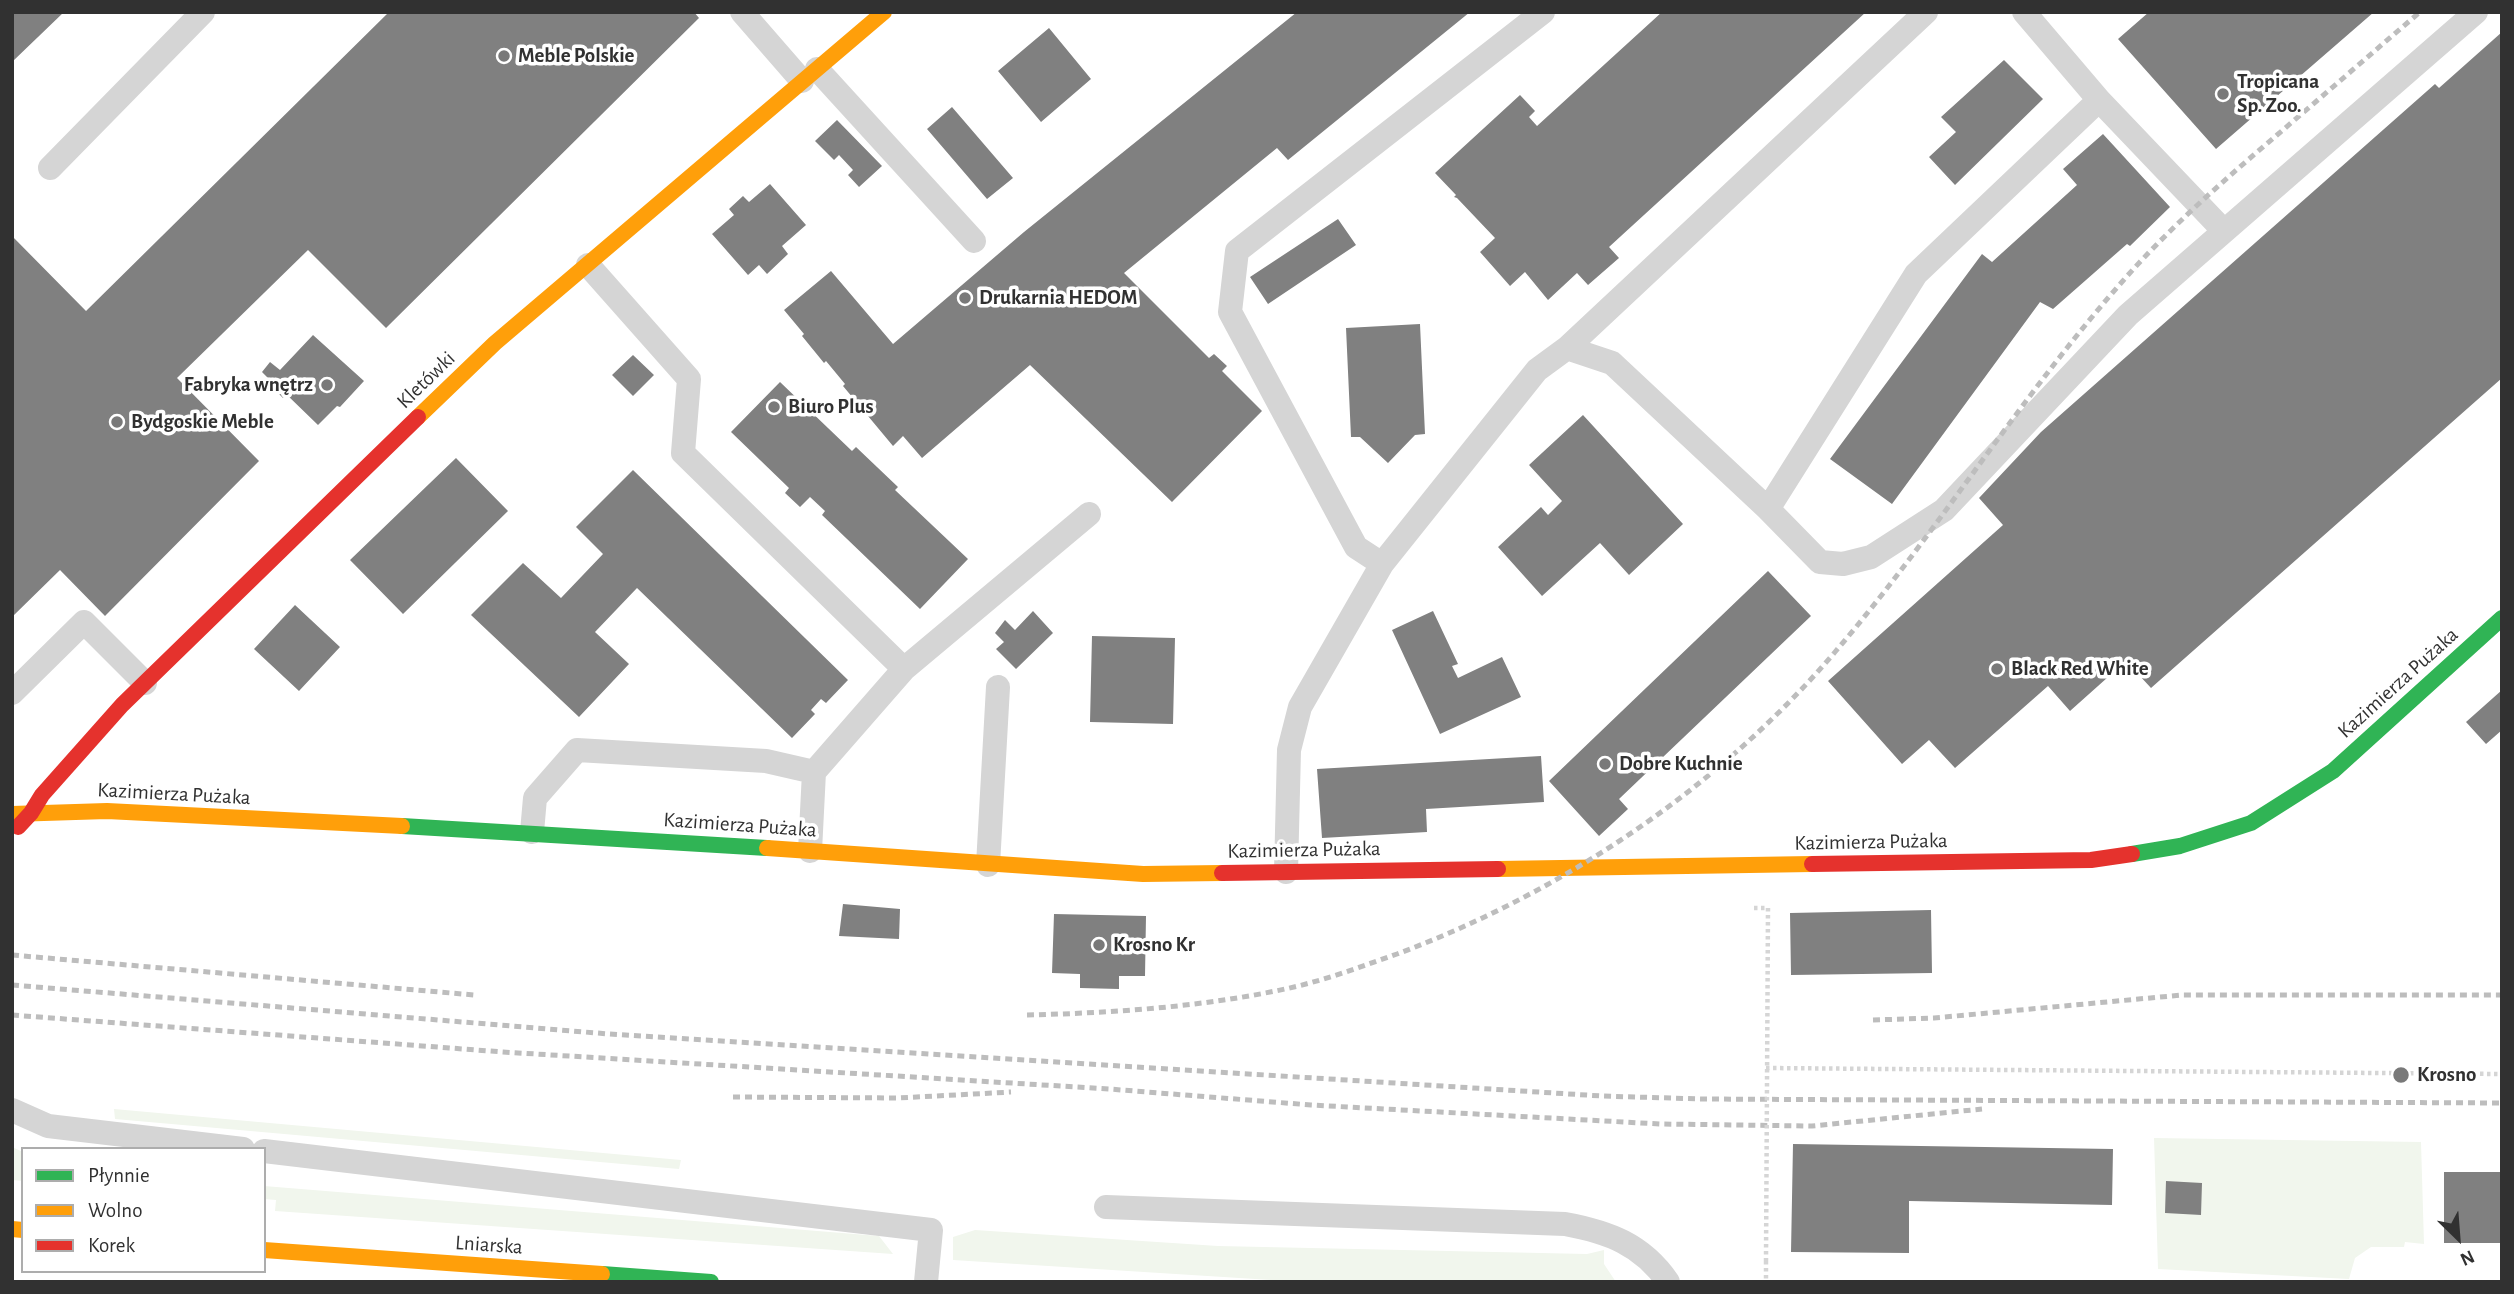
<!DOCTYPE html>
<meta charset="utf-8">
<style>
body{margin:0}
#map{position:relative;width:2514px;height:1294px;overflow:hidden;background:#fff;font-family:"Alegreya Sans",sans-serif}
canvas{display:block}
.frame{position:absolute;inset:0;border:14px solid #313131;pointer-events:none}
.legend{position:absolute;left:21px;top:1147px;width:245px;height:126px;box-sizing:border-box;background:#fff;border:2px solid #adadad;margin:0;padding:9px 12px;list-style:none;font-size:21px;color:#313131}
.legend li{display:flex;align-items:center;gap:14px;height:35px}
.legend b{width:35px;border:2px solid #adadad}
.north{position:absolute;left:2423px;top:1203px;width:70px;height:70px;-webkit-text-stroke:5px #fff;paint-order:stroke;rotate:155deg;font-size:19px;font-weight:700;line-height:28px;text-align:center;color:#313131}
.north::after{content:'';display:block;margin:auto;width:24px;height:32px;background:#313131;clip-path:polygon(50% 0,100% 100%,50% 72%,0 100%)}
</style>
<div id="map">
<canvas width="2514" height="1294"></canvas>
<div class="frame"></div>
<ul class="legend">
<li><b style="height:9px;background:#30b455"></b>Płynnie</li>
<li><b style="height:9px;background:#ff9f0a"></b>Wolno</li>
<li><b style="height:9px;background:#e5322d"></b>Korek</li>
</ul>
<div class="north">N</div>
</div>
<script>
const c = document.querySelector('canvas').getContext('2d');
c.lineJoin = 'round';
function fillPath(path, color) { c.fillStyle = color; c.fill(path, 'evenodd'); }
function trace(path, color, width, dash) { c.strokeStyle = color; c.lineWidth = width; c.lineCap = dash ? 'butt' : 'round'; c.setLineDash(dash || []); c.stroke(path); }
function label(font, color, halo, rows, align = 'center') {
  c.font = font + ' "Alegreya Sans",sans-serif'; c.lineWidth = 7; c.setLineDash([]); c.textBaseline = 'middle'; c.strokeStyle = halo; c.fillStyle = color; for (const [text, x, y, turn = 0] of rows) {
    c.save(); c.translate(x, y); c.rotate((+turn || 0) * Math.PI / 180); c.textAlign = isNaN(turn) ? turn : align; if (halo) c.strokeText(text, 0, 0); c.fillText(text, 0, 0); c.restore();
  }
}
fillPath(new Path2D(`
 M 114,1109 L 681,1160 L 679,1169 L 115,1119 Z
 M 2154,1138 L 2421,1142 L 2424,1244 L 2405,1242 L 2404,1247 L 2371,1247 L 2355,1258 L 2349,1279 L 2158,1269 Z
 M 12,1147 L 23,1152 L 23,1181 L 12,1180 Z
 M 264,1186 L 879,1236 L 893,1254 L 275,1211 L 276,1200 L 264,1199 Z
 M 975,1230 L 1218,1246 L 1587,1254 L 1604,1250 L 1604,1264 L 1616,1282 L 1303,1282 L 953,1260 L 953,1237 Z`), '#f1f6ed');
fillPath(new Path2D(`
 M 12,12 L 64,12 L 12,62 Z
 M 389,12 L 694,12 L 699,18 L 386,328 L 308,250 L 177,378 L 259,461 L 105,616 L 60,570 L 12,617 L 12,236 L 86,311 Z
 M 1297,12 L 1470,12 L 1288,160 L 1277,148 L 1124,273 L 1209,358 L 1214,354 L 1227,366 L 1222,371 L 1262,411 L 1172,502 L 1030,365 L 922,458 L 903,436 L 893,446 L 843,386 L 845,384 L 826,361 L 824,363 L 802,336 L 804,334 L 784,310 L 831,271 L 893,344 L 1024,232 Z
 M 1662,12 L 1866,12 L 1609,247 L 1619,258 L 1588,285 L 1577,273 L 1548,300 L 1525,272 L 1510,286 L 1480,252 L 1495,238 L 1457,198 L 1454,197 L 1456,195 L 1435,173 L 1520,95 L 1535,111 L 1529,117 L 1537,126 Z
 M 2149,12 L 2374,12 L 2216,149 L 2118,39 Z
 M 1049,28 L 1091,79 L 1041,122 L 998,71 Z
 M 2502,32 L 2502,378 L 2151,688 L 2126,661 L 2070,711 L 2048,686 L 1955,768 L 1929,740 L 1902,764 L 1828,681 L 2003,525 L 1979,498 L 2041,432 L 2435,84 L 2439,88 Z
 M 2004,60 L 2043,99 L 1955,185 L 1929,157 L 1956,132 L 1941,117 Z
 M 952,107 L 1013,178 L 987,199 L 927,129 Z
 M 837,120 L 882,166 L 859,187 L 848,175 L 853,170 L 839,155 L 834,160 L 815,141 Z
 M 2103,134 L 2170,207 L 2130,246 L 2127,244 L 2053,309 L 2040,302 L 1892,504 L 1830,459 L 1982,254 L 1992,262 L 2077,185 L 2063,169 Z
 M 770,184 L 806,225 L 782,246 L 788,254 L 767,274 L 759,265 L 748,275 L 712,234 L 734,215 L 729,209 L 743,196 L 749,202 Z
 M 1338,219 L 1356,245 L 1268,304 L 1250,277 Z
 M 1420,324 L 1425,434 L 1415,435 L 1388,463 L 1360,437 L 1351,437 L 1346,328 Z
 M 313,335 L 364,381 L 340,407 L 337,406 L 318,425 L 286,394 L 283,398 L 268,383 L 271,381 L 262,372 L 270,362 L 280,370 Z
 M 633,355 L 654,375 L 633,396 L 612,375 Z
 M 780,382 L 852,451 L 856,447 L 898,487 L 895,490 L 968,559 L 920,609 L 822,515 L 825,511 L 810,497 L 800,507 L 785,493 L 789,488 L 731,432 Z
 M 1583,415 L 1683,524 L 1629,575 L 1600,543 L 1542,596 L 1498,547 L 1541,507 L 1548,515 L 1562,501 L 1529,465 Z
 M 456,458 L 508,511 L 403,614 L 350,560 Z
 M 633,470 L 848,680 L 826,703 L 821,699 L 811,710 L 815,714 L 792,738 L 637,588 L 595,632 L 629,664 L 579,717 L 471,615 L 523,563 L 561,598 L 603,554 L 576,527 Z
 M 1768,571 L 1811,616 L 1619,799 L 1628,809 L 1599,836 L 1549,781 Z
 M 295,605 L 340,647 L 299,691 L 254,649 Z
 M 1033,611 L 1053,633 L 1016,669 L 996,649 L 1004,642 L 995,633 L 1005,620 L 1015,630 Z
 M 1433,611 L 1458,664 L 1452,666 L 1458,678 L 1502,657 L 1521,697 L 1440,734 L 1392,630 Z
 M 1092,636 L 1175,638 L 1173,724 L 1090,722 Z
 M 2502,690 L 2502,730 L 2486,744 L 2466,722 Z
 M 1541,756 L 1544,802 L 1426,809 L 1427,832 L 1322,838 L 1317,769 Z
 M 843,904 L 900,909 L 899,939 L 839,936 Z
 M 1931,910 L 1932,973 L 1791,975 L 1790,913 Z
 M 1054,914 L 1146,916 L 1145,976 L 1119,976 L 1119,989 L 1080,988 L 1080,974 L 1052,973 Z
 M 1793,1144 L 2113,1149 L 2112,1205 L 1909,1201 L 1909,1253 L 1791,1252 Z
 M 2444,1172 L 2502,1172 L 2502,1243 L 2444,1243 Z
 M 2166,1181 L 2202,1183 L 2201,1215 L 2165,1213 Z`), '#808080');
trace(new Path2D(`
 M 1766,1068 L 2502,1074
 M 1766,1261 L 1766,1282`), '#d5d5d5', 4.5, [3.5, 3.5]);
trace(new Path2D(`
 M 742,12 L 802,81
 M 817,69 L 974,241
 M 2099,100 L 2224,231
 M 50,168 L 203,12
 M 588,265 L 689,379 L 683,453 L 904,669
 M 1567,348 L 1926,12
 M 1768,509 L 1916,274 L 2099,100 L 2024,12
 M 1382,564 L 1356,547 L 1230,312 L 1237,251 L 1543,12
 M 12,693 L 84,622 L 145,683
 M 532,832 L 535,798 L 577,750 L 766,761 L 814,772
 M 810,851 L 814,772 L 904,669 L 1089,514
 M 988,865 L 998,687
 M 1286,872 L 1289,750 L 1300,707 L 1382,564 L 1537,370 L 1567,348 L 1612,363 L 1768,509 L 1820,562 L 1843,564 L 1871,557 L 1944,510 L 2128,315 L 2476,12
 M 12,1110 L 48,1126 L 243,1149
 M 264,1151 L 931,1230 L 926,1282
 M 1106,1207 L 1565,1224 C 1608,1232 1642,1244 1668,1282`), '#d5d5d5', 24);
trace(new Path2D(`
 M 402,826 L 767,848
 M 2132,854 L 2180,846 L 2251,823 L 2333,771 L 2502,618
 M 602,1274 L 711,1282`), '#30b455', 16);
trace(new Path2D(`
 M 418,417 L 495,343 L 884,12
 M 12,814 L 107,811 L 402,826
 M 767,848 L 1143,874 L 1222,873
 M 1498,869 L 1812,864
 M 12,1229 L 23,1230
 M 264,1250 L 602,1274`), '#ff9f0a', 16);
trace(new Path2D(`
 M 18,827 L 31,813 L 42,795 L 122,705 L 418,417
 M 1812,864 L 2091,860 L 2132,854
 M 1222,873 L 1498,869`), '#e5322d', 16);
trace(new Path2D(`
 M 12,955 L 474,995
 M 12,985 L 609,1034 L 1602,1096 L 1702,1099 L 2502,1103
 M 12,1015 L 503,1052 L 1109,1089 L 1311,1105 L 1660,1124 L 1812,1126 L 1982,1109
 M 1027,1015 C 1113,1013 1201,1007 1285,989 C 1323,981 1360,967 1397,954 C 1563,892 1720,787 1835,652 C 1937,533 2018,400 2121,283 C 2168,229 2223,181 2277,135 C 2325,94 2372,53 2420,12
 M 1873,1020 L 1934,1018 L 2182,995 L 2502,995
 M 733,1097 L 898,1098 L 1011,1092`), '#bdbdbd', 5, [7, 5]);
trace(new Path2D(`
 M 1754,908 L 1768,908 L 1766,1261`), '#d5d5d5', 4.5, [3.5, 3.5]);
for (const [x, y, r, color] of [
 [504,56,7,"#797979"],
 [2223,94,7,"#797979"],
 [965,298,7,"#797979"],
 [327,385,7,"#797979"],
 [774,407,7,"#797979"],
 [117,422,7,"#797979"],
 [1997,669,7,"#797979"],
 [1605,764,7,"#797979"],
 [1099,945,7,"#797979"],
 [2401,1075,9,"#797979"]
]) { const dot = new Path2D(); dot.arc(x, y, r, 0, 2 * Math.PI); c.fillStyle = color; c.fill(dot); trace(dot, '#fff', 2.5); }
label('bold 21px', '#313131', '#fff', [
 ["Meble Polskie",518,56],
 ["Tropicana",2237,82],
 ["Sp. Zoo.",2237,106],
 ["Drukarnia HEDOM",979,298],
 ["Fabryka wnętrz",313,385,"right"],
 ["Biuro Plus",788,407],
 ["Bydgoskie Meble",131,422],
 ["Black Red White",2011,669],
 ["Dobre Kuchnie",1619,764],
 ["Krosno Kr",1113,945],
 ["Krosno",2417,1075]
], 'left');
label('21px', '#313131', '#fff', [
 ["Kletówki",426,380,-44],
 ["Kazimierza Pużaka",2398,683,-42],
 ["Kazimierza Pużaka",174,794,3],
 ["Kazimierza Pużaka",740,825,4],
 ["Kazimierza Pużaka",1871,842,-1],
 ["Kazimierza Pużaka",1304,850,-1],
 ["Lniarska",489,1245,4]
]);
</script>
